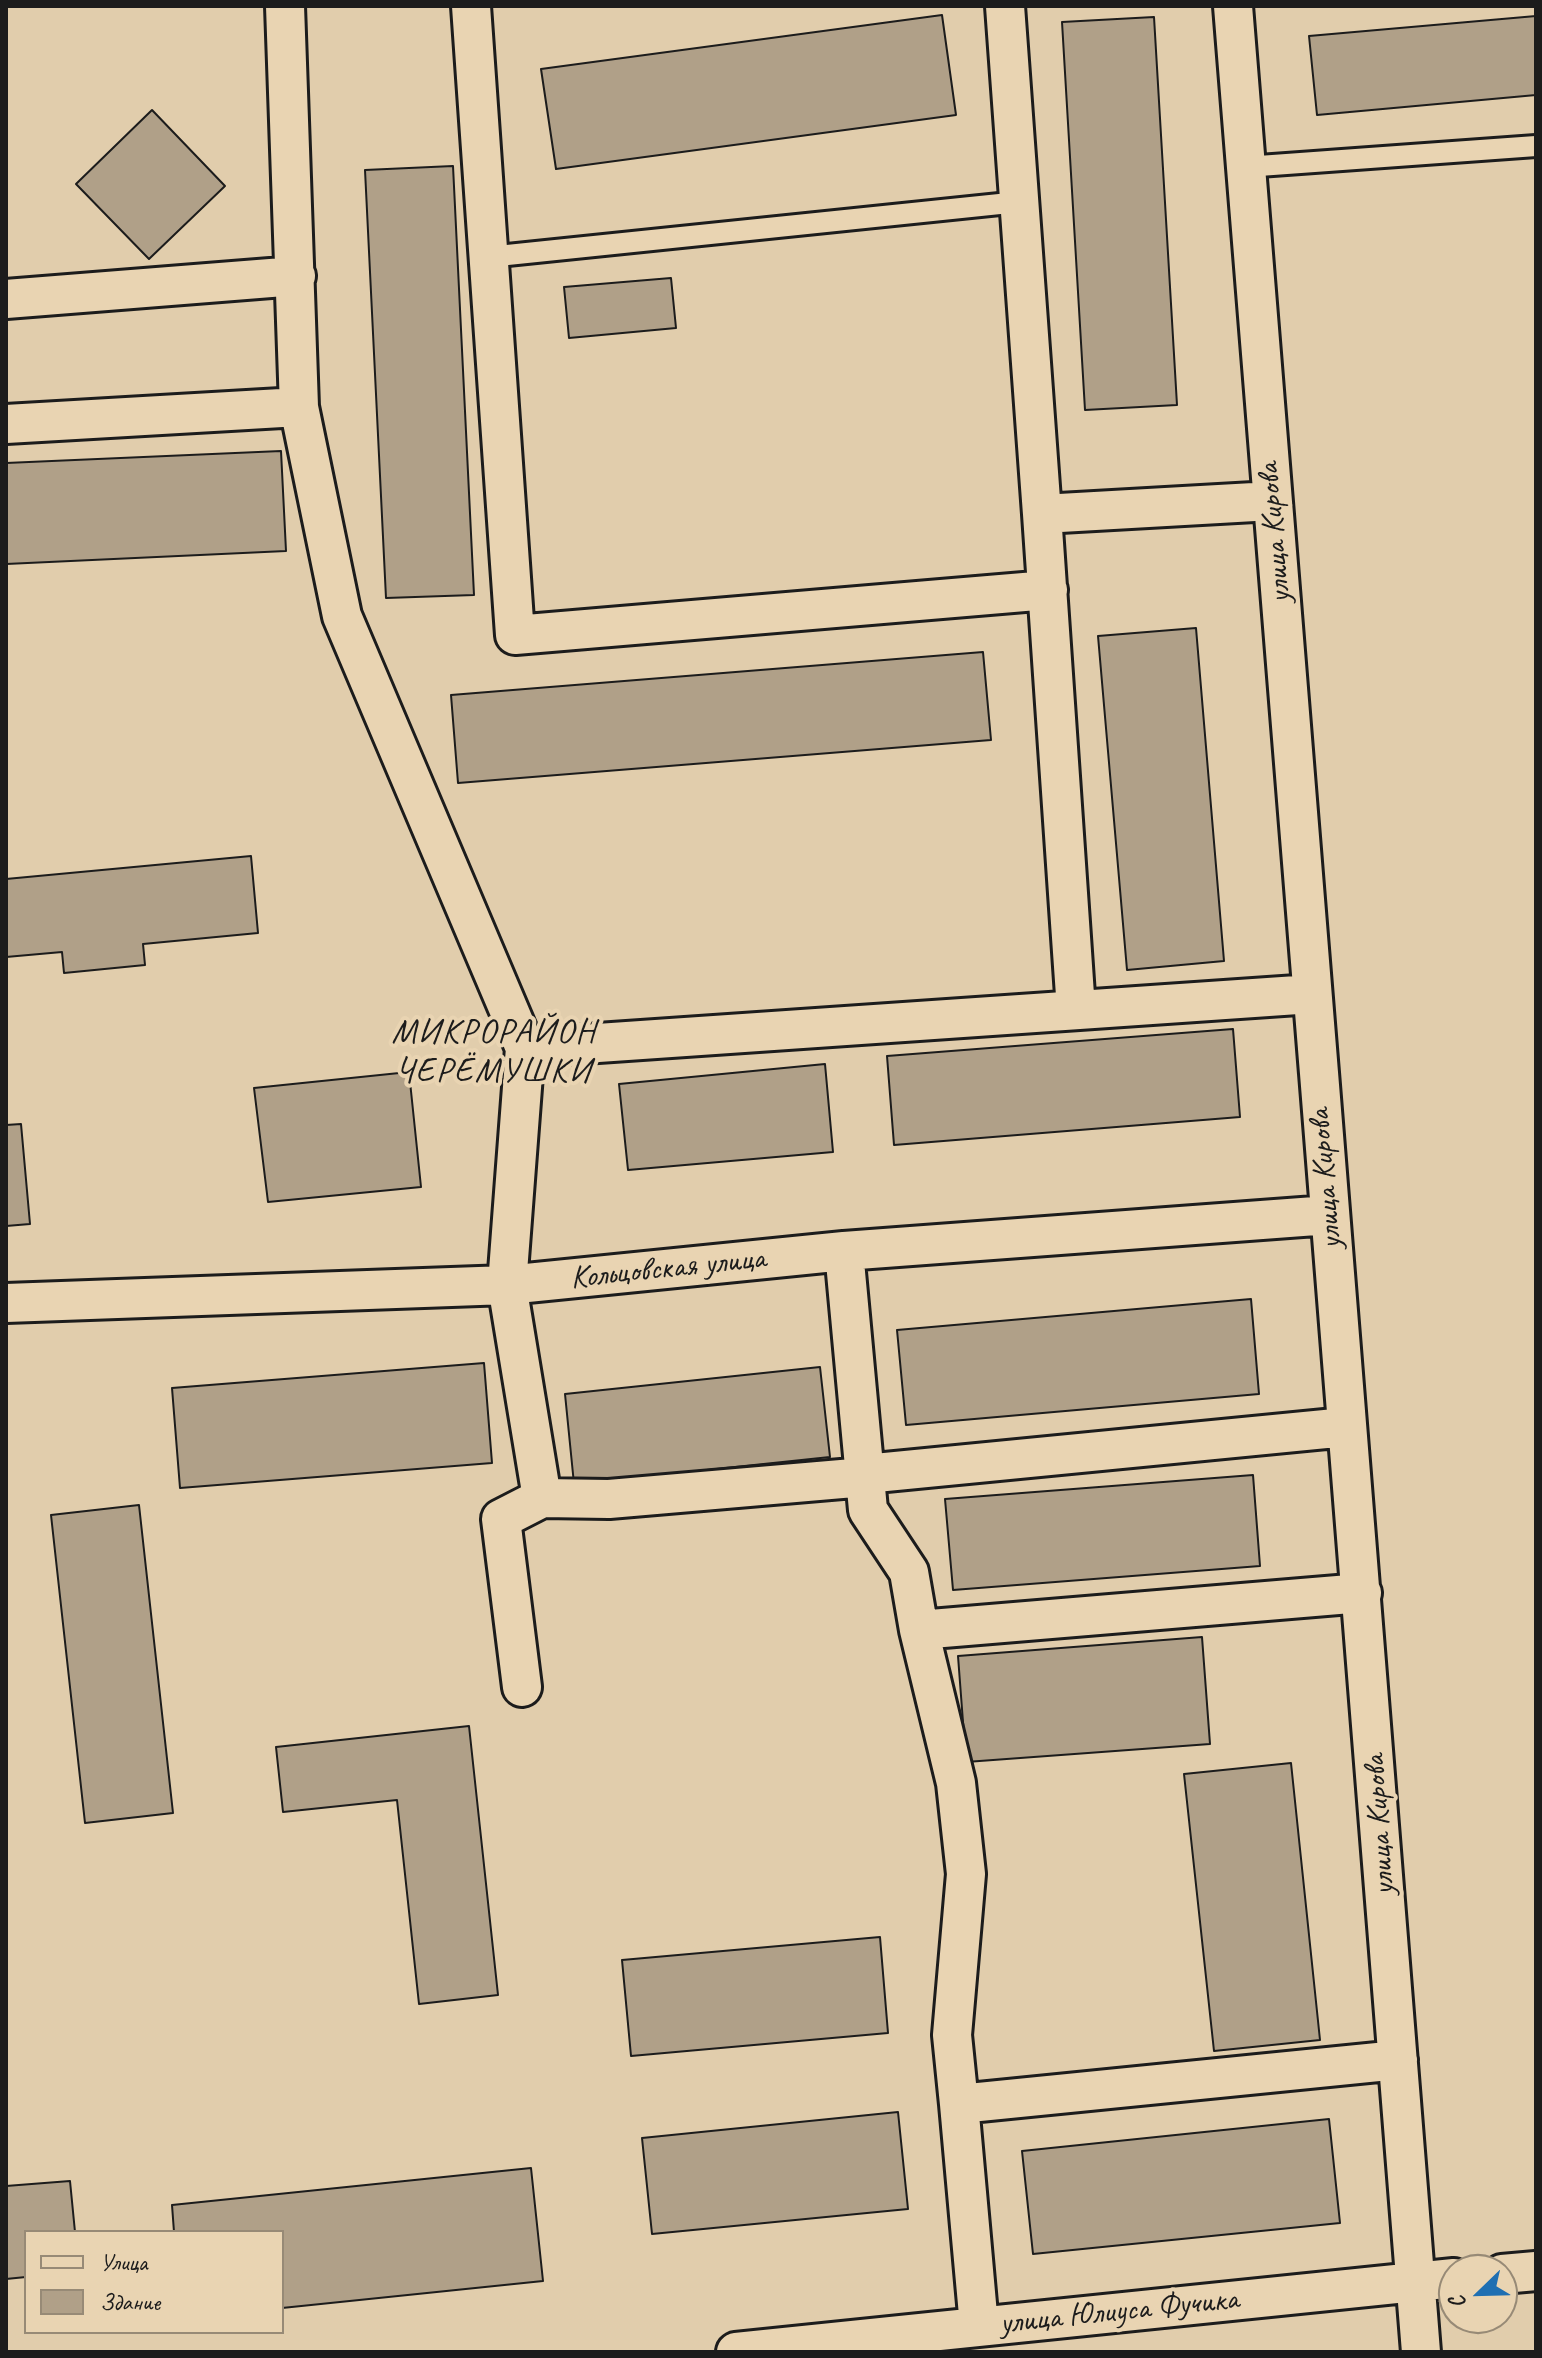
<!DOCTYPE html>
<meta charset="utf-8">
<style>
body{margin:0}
#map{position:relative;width:1542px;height:2358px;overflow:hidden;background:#e1cdac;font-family:Caveat,sans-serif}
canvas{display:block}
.frame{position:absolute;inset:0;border:8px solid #1c1c1c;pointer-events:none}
.legend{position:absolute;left:24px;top:2230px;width:260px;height:104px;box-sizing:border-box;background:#e9d4b2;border:2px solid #978a76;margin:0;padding:10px 14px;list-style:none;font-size:24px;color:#1c1c1c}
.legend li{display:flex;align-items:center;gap:16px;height:40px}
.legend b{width:40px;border:2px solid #978a76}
.north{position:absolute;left:1438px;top:2254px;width:80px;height:80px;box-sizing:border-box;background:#e9d4b2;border:2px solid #978a76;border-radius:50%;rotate:247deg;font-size:22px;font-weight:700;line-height:32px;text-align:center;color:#1c1c1c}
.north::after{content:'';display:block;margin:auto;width:28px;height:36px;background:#1f6fb2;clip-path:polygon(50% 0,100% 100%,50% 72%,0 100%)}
</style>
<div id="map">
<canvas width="1542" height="2358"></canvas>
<div class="frame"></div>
<ul class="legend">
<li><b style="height:10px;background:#e9d4b2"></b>Улица</li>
<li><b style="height:22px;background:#b0a088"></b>Здание</li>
</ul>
<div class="north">С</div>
</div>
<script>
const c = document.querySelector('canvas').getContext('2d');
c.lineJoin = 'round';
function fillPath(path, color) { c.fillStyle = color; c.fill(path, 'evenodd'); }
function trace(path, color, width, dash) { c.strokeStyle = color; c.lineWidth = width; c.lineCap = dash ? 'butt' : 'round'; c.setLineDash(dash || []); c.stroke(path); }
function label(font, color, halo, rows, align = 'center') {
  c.font = font + ' Caveat,sans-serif'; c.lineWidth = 8; c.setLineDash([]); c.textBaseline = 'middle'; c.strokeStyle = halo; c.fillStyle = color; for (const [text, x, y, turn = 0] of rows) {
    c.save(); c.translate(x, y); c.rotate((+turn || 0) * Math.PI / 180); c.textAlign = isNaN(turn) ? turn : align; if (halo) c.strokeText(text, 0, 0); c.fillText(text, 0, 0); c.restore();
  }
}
const building = new Path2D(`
 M 942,15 L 956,115 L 556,169 L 541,69 Z
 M 1536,16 L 1536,95 L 1317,115 L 1309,36 Z
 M 1154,17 L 1177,405 L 1085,410 L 1062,22 Z
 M 152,110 L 225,186 L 149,259 L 76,184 Z
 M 453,166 L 474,595 L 386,598 L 365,170 Z
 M 671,278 L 676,328 L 569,338 L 564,287 Z
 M 281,451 L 286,551 L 6,564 L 6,463 Z
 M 1196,628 L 1224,961 L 1127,970 L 1098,636 Z
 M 983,652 L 991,740 L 458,783 L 451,695 Z
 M 251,856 L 258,933 L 143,944 L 145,965 L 64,973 L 62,952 L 6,957 L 6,879 Z
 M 1233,1029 L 1240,1117 L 894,1145 L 887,1056 Z
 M 825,1064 L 833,1152 L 628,1170 L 619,1084 Z
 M 409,1072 L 421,1187 L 268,1202 L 254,1088 Z
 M 21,1124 L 30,1224 L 6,1226 L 6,1125 Z
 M 1251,1299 L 1259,1394 L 906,1425 L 897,1330 Z
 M 484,1363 L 492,1463 L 180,1488 L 172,1388 Z
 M 820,1367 L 830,1457 L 574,1484 L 565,1394 Z
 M 1253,1475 L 1260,1566 L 953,1590 L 945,1499 Z
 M 139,1505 L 173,1813 L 85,1823 L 51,1515 Z
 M 1202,1637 L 1210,1744 L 966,1762 L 958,1656 Z
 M 469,1726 L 498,1995 L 419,2004 L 397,1800 L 283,1812 L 276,1747 Z
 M 1291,1763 L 1320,2040 L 1214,2051 L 1184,1774 Z
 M 880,1937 L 888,2033 L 631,2056 L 622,1960 Z
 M 898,2112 L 908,2209 L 652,2234 L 642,2138 Z
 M 1329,2119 L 1340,2223 L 1033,2254 L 1022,2151 Z
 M 531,2168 L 543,2281 L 282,2308 L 282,2232 L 174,2232 L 172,2205 Z
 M 70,2181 L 75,2232 L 26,2232 L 26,2277 L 6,2279 L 6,2186 Z`);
fillPath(building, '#b0a088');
trace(building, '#1c1c1c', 2);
const lane = new Path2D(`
 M 1245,167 L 1536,146
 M 488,257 L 1019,202`);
const street = new Path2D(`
 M 471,6 L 515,635 L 1048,590
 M 1005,6 L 1042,514 L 1272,501
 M 1233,6 C 1293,788 1363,1570 1421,2352
 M 6,299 L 296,276
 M 299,407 L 342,616 L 525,1048
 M 6,424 L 299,407 L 285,6
 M 1042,514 L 1076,1010
 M 6,1303 L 507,1285 L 844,1251 L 1329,1215
 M 865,1474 L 1346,1427
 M 865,1477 L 868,1510 L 909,1572 L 919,1630 L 956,1783 L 966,1874 L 952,2035 L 959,2104 L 1398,2060
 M 542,1498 L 609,1499 L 865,1477 L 844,1251
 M 919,1630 L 1362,1593
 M 522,1687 L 501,1519 L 542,1498 L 507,1285 L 525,1048 L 1312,994
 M 959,2104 L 979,2326
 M 1502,2274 L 1536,2271
 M 736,2352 L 1454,2278`);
trace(lane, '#1c1c1c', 26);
trace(street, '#1c1c1c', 44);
trace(lane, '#e9d4b2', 20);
trace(street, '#e9d4b2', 38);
label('32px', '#1c1c1c', '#e9d4b2', [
 ["улица Кирова",1275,533,-95],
 ["улица Кирова",1326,1179,-95],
 ["Кольцовская улица",668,1269,-6],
 ["улица Кирова",1380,1825,-94],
 ["улица Юлиуса Фучика",1119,2312,-6]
]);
c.letterSpacing = '2px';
label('34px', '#1c1c1c', '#e9d4b2', [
 ["МИКРОРАЙОН",494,1033],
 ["ЧЕРЁМУШКИ",494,1072]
]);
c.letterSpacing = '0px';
</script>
